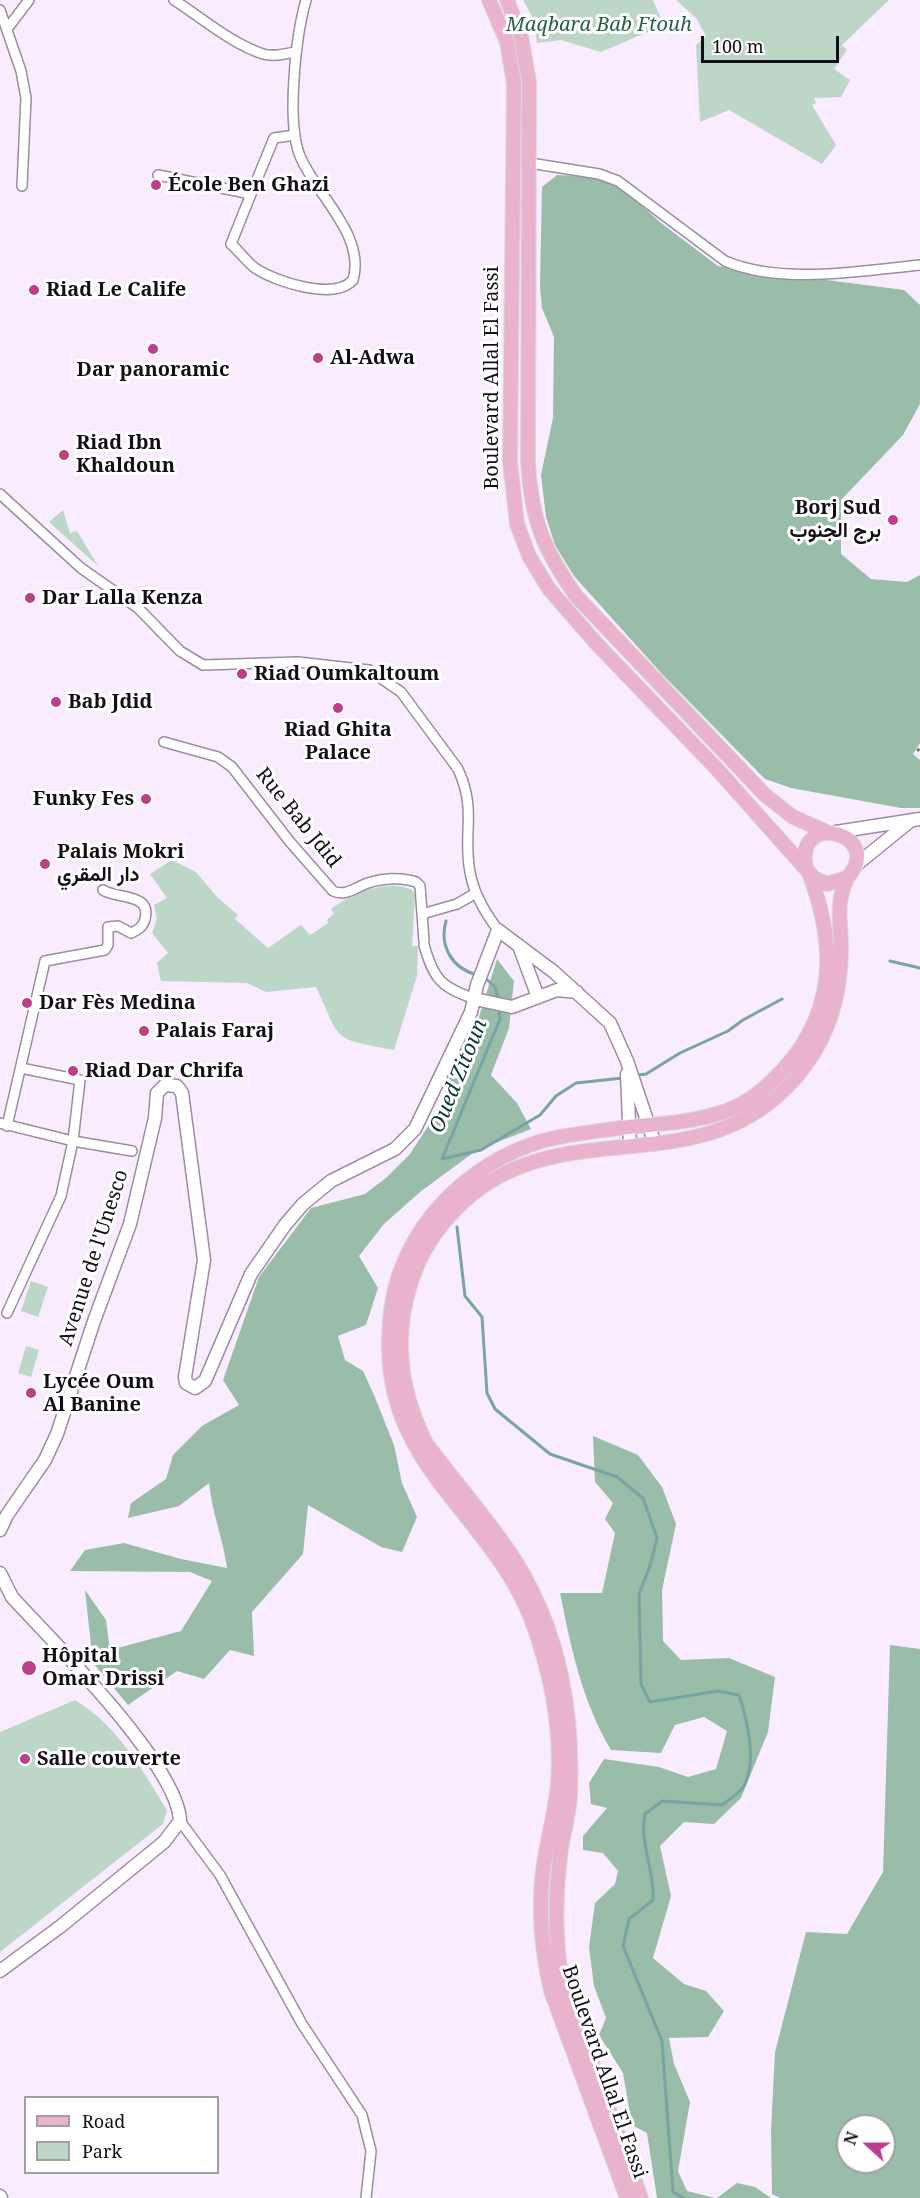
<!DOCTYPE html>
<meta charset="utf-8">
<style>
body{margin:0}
#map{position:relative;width:920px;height:2198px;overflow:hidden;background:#f9ecff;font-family:"Noto Serif",serif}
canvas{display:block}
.legend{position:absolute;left:24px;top:2096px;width:195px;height:78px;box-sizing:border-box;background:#fff;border:2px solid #a19fa2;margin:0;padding:8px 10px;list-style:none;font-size:18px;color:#140f17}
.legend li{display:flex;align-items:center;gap:12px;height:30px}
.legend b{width:30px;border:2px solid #a19fa2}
.north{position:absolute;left:836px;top:2114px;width:60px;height:60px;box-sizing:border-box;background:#fff;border:2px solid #a19fa2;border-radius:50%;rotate:291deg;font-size:16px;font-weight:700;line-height:24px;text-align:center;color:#140f17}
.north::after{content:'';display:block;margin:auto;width:21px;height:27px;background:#bd3e8b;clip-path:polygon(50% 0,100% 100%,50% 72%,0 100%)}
.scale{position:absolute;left:701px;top:36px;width:138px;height:27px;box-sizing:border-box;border:3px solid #140f17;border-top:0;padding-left:8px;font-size:18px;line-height:21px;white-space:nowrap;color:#140f17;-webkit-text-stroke:4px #fff;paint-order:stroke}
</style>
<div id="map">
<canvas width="920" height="2198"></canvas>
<ul class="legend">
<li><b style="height:8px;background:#e9b3cd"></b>Road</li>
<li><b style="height:16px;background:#bcd6c7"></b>Park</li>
</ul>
<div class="north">N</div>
<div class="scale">100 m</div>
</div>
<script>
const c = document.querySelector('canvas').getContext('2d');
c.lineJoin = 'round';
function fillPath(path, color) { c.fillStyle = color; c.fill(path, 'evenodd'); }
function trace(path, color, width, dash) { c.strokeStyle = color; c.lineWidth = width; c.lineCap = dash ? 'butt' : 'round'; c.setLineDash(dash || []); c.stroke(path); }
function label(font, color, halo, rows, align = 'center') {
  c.font = font + ' "Noto Serif",Vazirmatn,serif'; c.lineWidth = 6; c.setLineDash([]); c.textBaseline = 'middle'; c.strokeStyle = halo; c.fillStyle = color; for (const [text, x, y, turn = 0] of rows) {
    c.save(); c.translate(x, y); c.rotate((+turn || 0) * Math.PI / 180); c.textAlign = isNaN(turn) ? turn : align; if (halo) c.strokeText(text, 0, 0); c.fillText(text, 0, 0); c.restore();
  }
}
fillPath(new Path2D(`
 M 523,0 L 653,0 L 664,25 L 601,52 L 561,40 L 537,43 L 533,18 Z
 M 676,0 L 889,0 L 842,45 L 847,50 L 834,69 L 850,80 L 841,97 L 814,98 L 816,103 L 812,105 L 836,145 L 822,164 L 729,110 L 700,122 L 696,45 L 706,36 L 696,18 Z
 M 63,510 L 70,533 L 77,531 L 98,566 L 49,522 Z
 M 172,860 L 196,872 L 217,897 L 238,915 L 235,919 L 268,948 L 301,925 L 310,935 L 328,923 L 327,920 L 334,914 L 331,909 C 351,894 387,878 412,890 L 415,895 L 412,946 L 418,946 L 417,976 L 394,1050 C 331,1038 342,1043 316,987 L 266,992 L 247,983 L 161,981 L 157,963 L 168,953 L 152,933 L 157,919 L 154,905 L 167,898 L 150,874 Z
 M 31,1281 L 48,1287 L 38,1317 L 21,1311 Z
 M 26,1346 L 39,1350 L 31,1377 L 18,1373 Z
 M 75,1700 C 118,1726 141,1768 167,1810 L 163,1824 L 0,1952 L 0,1732 Z`), '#bcd6c7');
fillPath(new Path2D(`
 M 557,175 L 604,177 L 620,186 L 661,223 L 718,266 L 904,290 L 920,305 L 920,404 L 903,435 L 841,500 L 841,554 L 871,579 L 907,582 L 920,575 L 920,743 L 913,754 L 920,760 L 920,808 L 901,808 L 791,788 L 765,779 L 662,674 L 574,576 L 555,545 L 546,517 L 541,475 L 553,418 L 554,337 L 542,308 L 540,287 L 542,187 Z
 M 497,959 L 514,981 L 509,1028 L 491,1075 L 517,1103 L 531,1129 L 477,1150 L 420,1192 L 384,1224 L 359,1256 L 378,1288 L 366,1325 L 338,1336 L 345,1360 L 363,1371 L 374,1395 L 394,1445 L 402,1483 L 417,1517 L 402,1552 L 381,1547 L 308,1505 L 303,1554 L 252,1612 L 254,1656 L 230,1650 L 204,1679 L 177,1671 L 128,1705 L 93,1663 L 85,1590 L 106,1620 L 110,1650 L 181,1631 L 212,1581 L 190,1572 L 70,1571 L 85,1550 L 124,1543 L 181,1559 L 227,1568 C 223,1538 212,1513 209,1483 L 179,1506 L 128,1518 L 131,1503 L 166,1479 L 173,1455 L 202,1426 L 239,1405 L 223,1380 L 259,1277 L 311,1208 L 365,1194 L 387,1177 L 410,1154 L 438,1111 L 457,1057 L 479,1017 Z
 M 593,1436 L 638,1455 L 662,1487 L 676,1524 L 662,1590 L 663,1641 L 681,1660 L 729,1658 L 775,1677 L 768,1732 L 741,1798 L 714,1824 L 684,1822 L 660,1846 L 671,1896 L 653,1958 L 684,1984 L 706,1991 L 724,2011 L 708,2037 L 669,2038 L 674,2064 L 690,2102 L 678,2171 L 687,2191 L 715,2198 L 657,2198 L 647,2133 L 632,2125 L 623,2073 L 599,2035 L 606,2018 L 594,1986 L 589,1947 L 595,1903 L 615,1884 L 618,1871 L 603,1853 L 583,1850 L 583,1836 L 607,1808 L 591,1804 L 589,1783 L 604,1759 L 659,1767 L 688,1777 L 716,1769 L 727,1731 L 704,1717 L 675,1725 L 661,1753 L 611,1750 C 582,1701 571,1648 560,1593 L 602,1593 L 615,1533 L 605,1519 L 613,1503 L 595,1482 Z
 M 890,1645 L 920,1649 L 920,2198 L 780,2198 L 772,2194 L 771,2131 L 775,2052 L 806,1932 L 847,1934 L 883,1872 ZM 848,2126 L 884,2126 L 884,2162 L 848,2162 Z
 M 737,2183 L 755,2187 L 771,2198 L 717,2198 Z`), '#9abda9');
trace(new Path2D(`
 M 446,921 C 439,946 452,969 478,975
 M 890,961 L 920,968
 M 484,977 L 495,987 L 499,1001
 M 638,1075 L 646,1074 L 680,1053 L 728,1031 L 743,1020 L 782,999
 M 442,1159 L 500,1019 L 499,1007
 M 442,1159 L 481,1150 L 540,1115 L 556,1096 L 576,1083 L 623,1078
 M 457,1227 L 465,1296 L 482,1317 L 487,1393 L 495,1409 L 550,1454 L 617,1477 L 643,1498 L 657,1538 L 650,1566 L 639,1594 L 641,1684 L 650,1702 L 718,1691 L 739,1695 C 747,1719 758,1763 743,1787 C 739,1794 728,1800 722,1805 L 662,1801 L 645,1814 C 639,1843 655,1871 653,1900 L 629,1919 L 623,1946 L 662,2041 L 673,2192 L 684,2198`), '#78a4a4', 3);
const street = new Path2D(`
 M 174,0 C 202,18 232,44 263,54 C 274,57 284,54 295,52
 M 0,10 L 21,71 L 26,98 L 22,186
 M 7,29 L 29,0
 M 530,163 L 599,174 L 618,181 L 725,261 C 781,285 860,271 920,265
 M 158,175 L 251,194 L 274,138 L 295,135
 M 251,194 L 231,244 C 239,251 246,261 255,268 C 276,282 334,301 353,280 C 366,235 316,195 300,156 C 286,122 296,35 306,0
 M 0,494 L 81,568 L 138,608 L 180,651 L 203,665 L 298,662 L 369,670 L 401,692 L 458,769 C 476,809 464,828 469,866 C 472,891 484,911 498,930
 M 164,742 L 218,757 L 232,767 L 290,842 L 333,891 C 345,897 356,887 368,883 C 383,878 402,877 416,882 L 420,886 L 424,941
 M 422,914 L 457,904 L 476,893
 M 424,945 C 434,980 441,987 475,999
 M 0,1123 L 73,1141 L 132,1151
 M 7,1126 L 45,961 L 105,950 L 108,945 L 108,927 L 118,926 L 131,933 C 138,930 143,927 145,919 C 152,893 116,899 103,890
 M 7,1313 L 61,1196 L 73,1141 L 80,1080 L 21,1068
 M 180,1821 L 220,1875 L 302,2024 L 362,2115 L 371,2151 L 366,2198`);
const secondary = new Path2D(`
 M 836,832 L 920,819
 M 856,865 L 909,822
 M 519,946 L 538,997
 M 475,999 L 512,1007 L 557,990 L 577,992
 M 627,1074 L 630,1146
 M 0,1530 L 7,1515 L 45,1460 L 57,1434 L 94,1321 L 130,1224 L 155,1118 L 157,1093 L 165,1085 L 177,1086 L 182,1093 L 204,1260 L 185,1377 L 186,1383 L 195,1388 L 205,1381 L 251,1274 L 285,1225 L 303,1204 L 331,1181 L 395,1149 L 415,1129 L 471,1012 L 477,985 L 498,930 L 554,972 L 610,1023 L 627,1061 L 655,1144
 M 0,1573 L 12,1597 C 52,1641 178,1765 180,1821 L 164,1842 L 61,1926 L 0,1971
 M 0,2196 L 1,2198`);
const primary = new Path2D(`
 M 489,0 L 507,42 L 514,84 L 510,461 L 517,524 L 529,556 L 549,589 L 596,643 L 716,768 L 814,878 L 827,884 L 847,878 C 887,834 794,809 806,867
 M 507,0 L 521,36 L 529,82 L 528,462 C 531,519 544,551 577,597 L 765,795 L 793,817 L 827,832
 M 627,2198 L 551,1991 C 542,1952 538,1910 543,1870 C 547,1841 555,1813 558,1784 C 562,1729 551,1673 532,1621 C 493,1517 388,1469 389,1345 C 389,1318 392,1292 402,1267 C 426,1206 480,1160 542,1141 C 564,1135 591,1132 613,1129 C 649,1124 685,1124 720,1113 C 741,1107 759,1094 774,1079 C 836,1019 838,949 809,873
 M 641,2198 L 562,1981 C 554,1936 555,1894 561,1849 C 564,1831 569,1814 570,1795 C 573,1725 563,1651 530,1587 C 507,1540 458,1487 426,1443 C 400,1391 393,1337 411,1282 C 421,1250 439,1225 462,1203 C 555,1115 684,1178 776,1097 C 821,1058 841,1007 841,948 C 841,919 835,906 847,878`);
trace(street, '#9c8da2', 12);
trace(secondary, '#9c8da2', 15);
trace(primary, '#d9d9da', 16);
trace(street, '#fff', 9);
trace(secondary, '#fff', 12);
trace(primary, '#e9b3cd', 14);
trace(new Path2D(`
 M 917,749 L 920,751`), '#7c7380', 3, [3, 6]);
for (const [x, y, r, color] of [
 [156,185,6,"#bd3e8b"],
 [34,290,6,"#bd3e8b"],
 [153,349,6,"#bd3e8b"],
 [318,358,6,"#bd3e8b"],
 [64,455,6,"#bd3e8b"],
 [893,520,6,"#bd3e8b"],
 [30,598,6,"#bd3e8b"],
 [242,674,6,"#bd3e8b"],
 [56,702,6,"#bd3e8b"],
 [338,708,6,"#bd3e8b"],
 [146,799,6,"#bd3e8b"],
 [45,864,6,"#bd3e8b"],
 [27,1003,6,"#bd3e8b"],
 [144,1031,6,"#bd3e8b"],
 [73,1071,6,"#bd3e8b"],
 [31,1393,6,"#bd3e8b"],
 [29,1668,8,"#bd3e8b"],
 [25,1759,6,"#bd3e8b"]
]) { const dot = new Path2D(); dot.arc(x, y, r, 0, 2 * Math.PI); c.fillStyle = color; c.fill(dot); trace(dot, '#fff', 2); }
label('italic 20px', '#286246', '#fff', [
 ["Maqbara Bab Ftouh",599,25]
]);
label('bold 20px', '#140f17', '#fff', [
 ["École Ben Ghazi",168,185],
 ["Riad Le Calife",46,290],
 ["Al-Adwa",330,358],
 ["Dar panoramic",153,370,"center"],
 ["Riad Ibn",76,443],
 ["Khaldoun",76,466],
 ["Borj Sud",881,508,"right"],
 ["برج الجنوب",881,531,"right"],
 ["Dar Lalla Kenza",42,598],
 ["Riad Oumkaltoum",254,674],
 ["Bab Jdid",68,702],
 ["Riad Ghita",338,730,"center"],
 ["Palace",338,753,"center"],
 ["Funky Fes",134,799,"right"],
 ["Palais Mokri",57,852],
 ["دار المقري",57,875],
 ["Dar Fès Medina",39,1003],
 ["Palais Faraj",156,1031],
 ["Riad Dar Chrifa",85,1071],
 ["Lycée Oum",43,1382],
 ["Al Banine",43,1405],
 ["Hôpital",42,1656],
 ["Omar Drissi",42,1679],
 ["Salle couverte",37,1759]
], 'left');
label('20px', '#140f17', '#fff', [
 ["Boulevard Allal El Fassi",492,378,-90],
 ["Rue Bab Jdid",298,818,51],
 ["Avenue de l'Unesco",94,1258,-72],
 ["Boulevard Allal El Fassi",604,2072,71]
]);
label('italic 21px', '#0c3839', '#fff', [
 ["Oued Zitoun",459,1076,-68]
]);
</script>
